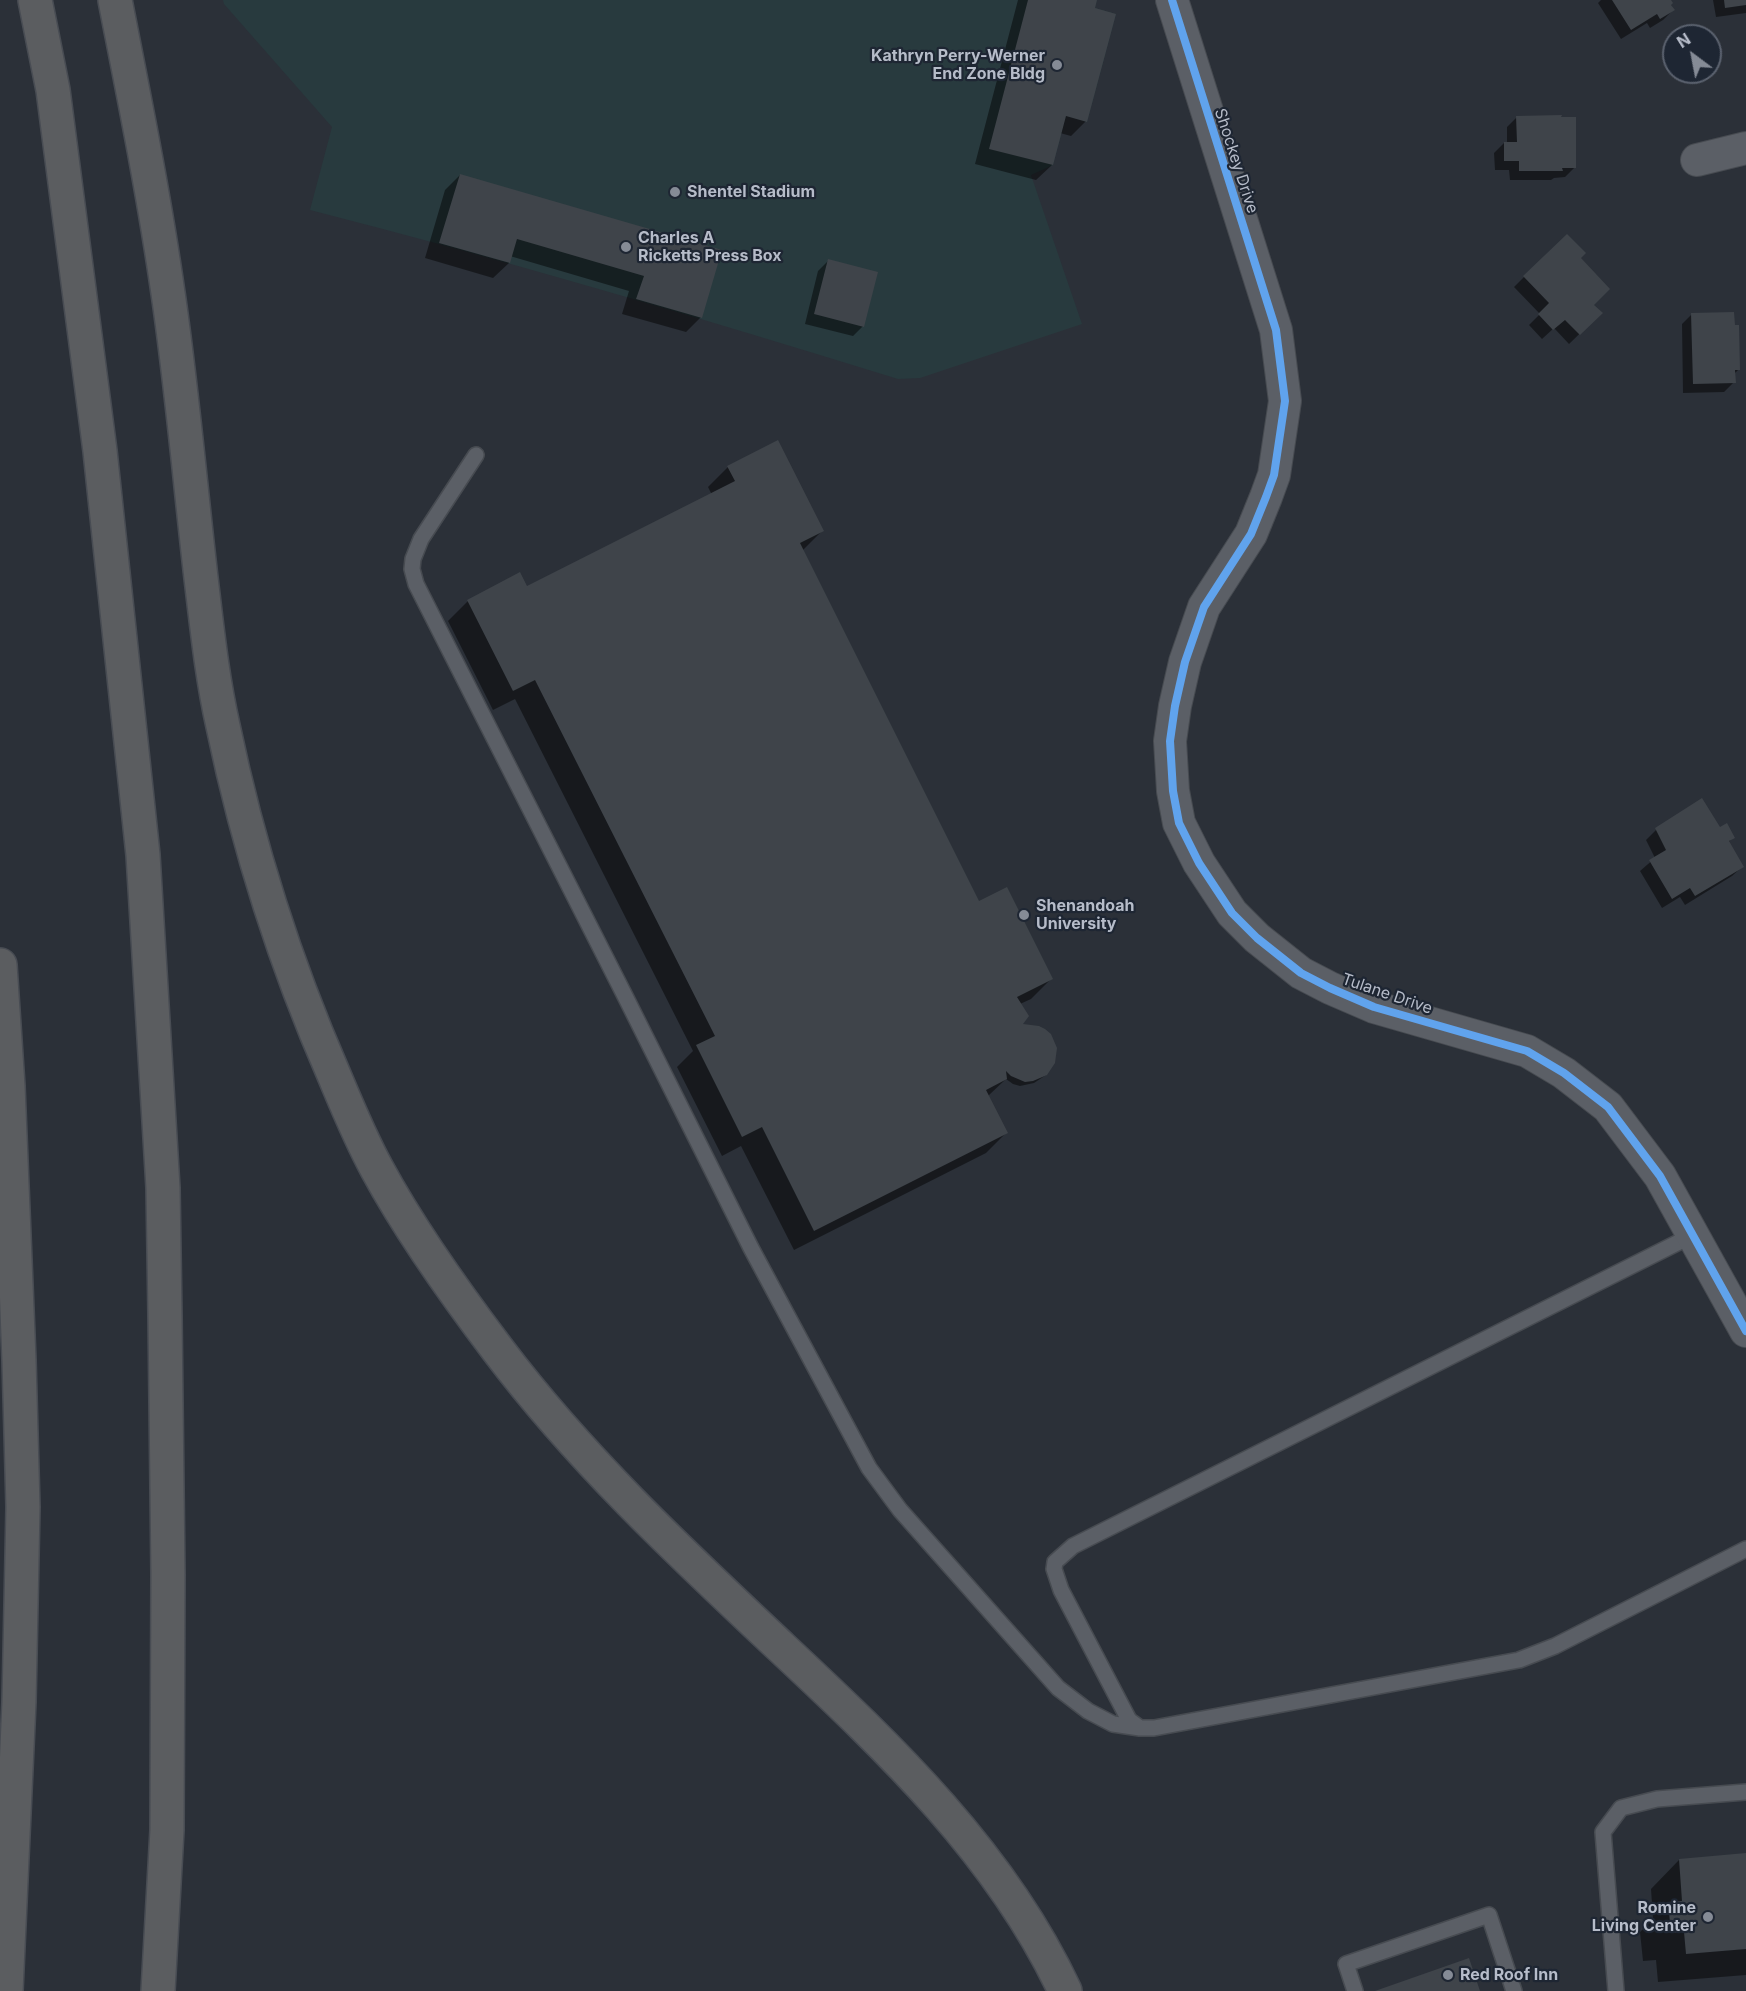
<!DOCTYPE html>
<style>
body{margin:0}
#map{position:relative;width:1746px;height:1991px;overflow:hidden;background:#2b3038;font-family:Inter,sans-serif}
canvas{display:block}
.north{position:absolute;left:1662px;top:24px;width:60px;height:60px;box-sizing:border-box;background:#1e2633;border:2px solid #5b626f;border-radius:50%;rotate:328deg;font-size:16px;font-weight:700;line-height:24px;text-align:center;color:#b6bcc9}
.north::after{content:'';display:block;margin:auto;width:21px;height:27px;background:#858b96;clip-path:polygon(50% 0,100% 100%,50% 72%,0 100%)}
</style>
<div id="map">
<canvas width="1746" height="1991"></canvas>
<div class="north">N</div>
</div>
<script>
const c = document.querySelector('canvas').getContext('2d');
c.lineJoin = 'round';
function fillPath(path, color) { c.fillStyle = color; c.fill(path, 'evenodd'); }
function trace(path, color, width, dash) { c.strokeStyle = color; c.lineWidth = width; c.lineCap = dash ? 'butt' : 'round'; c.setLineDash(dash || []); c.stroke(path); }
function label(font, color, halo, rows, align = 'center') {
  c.font = font + ' Inter,sans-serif'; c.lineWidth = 4.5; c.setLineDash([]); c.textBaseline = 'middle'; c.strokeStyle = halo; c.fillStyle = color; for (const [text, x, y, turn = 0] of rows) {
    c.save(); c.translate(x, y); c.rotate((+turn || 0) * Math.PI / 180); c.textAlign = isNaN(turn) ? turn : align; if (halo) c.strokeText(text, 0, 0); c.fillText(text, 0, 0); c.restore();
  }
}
fillPath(new Path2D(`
 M 223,0 L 1097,0 L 1095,8 L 1116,14 L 1087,122 L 1066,116 L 1053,165 L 1031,175 L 1082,324 L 920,378 L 898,379 C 703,319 507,260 310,210 L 332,127 L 224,4 Z`), '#283a3e');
fillPath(new Path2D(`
 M 1018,0 L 1095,0 L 1086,121 L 1071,136 L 1060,133 L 1052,165 L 1036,180 L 975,164 Z
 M 1601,0 L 1669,0 L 1673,10 L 1663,20 L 1650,28 L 1647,23 L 1621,39 L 1598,3 Z
 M 1713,0 L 1746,0 L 1746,13 L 1716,17 Z
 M 1517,117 L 1575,167 L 1565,177 L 1554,178 L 1551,180 L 1510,180 L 1509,170 L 1495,170 L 1494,153 L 1504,143 L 1507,143 L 1507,127 Z
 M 460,175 L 720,251 L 701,317 L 686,332 L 622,314 L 629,291 L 510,256 L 509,263 L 493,278 L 425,258 L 445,190 Z
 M 1579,258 L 1592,305 L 1601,313 L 1569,344 L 1554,328 L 1542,339 L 1529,325 L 1540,314 L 1514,287 L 1524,277 Z
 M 828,261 L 863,326 L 853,336 L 805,324 L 818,271 Z
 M 1692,314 L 1739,369 L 1734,374 L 1734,382 L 1724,392 L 1683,393 L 1682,324 Z
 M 728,467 L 822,531 L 802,551 L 978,903 L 1051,979 L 1031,999 L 1020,1004 L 1021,1025 L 1046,1075 L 1034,1083 L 1020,1086 L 1013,1084 L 1006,1079 L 988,1096 L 1006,1133 L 986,1153 L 794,1250 L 741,1146 L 722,1156 L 677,1067 L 693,1051 L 515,699 L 493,710 L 448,621 L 468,601 L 526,588 L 712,495 L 708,487 Z
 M 1719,829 L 1733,837 L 1728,843 L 1742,867 L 1732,876 L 1685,905 L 1680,897 L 1662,908 L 1640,871 L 1655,858 L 1646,840 L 1656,830 Z
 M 1746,1855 L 1746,1975 L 1658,1982 L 1656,1960 L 1643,1961 L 1640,1932 L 1653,1919 L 1651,1889 L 1679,1860 Z`), '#0007');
fillPath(new Path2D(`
 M 1028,0 L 1097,0 L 1095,8 L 1116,14 L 1087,122 L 1066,116 L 1053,165 L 989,149 Z
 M 1612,0 L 1671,0 L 1673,3 L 1671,5 L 1675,10 L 1660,19 L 1657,14 L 1631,30 Z
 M 1724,0 L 1746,0 L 1746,5 L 1725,8 Z
 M 1562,115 L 1561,117 L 1576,117 L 1576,168 L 1562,168 L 1563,171 L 1519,171 L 1519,161 L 1504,161 L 1504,142 L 1517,142 L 1516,116 Z
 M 460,174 L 722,250 L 702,318 L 636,299 L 644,276 L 517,239 L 510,263 L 439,243 Z
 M 1567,234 L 1586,253 L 1581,258 L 1610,289 L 1594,305 L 1603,313 L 1580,335 L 1565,320 L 1553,330 L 1538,314 L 1549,303 L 1523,276 Z
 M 828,259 L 878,272 L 864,327 L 814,314 Z
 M 1734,312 L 1735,325 L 1739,325 L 1740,370 L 1735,370 L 1736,383 L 1693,384 L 1691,313 Z
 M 778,440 L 824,531 L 800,543 L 979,901 L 1007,887 L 1053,979 L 1017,997 L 1029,1016 L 1023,1024 L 1039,1026 L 1045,1029 L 1051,1034 L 1057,1048 L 1055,1063 L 1047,1075 L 1033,1081 L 1025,1082 L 1011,1076 L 1006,1071 L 1007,1079 L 986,1090 L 1008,1133 L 814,1231 L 762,1127 L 742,1137 L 696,1045 L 715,1036 L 535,680 L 513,691 L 467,600 L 520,572 L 527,586 L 735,481 L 727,466 Z
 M 1702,798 L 1720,827 L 1727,823 L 1735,838 L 1729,841 L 1744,867 L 1695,896 L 1690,888 L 1672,899 L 1649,860 L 1666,850 L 1655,828 Z
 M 1746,1853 L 1746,1949 L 1686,1954 L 1684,1932 L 1671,1933 L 1668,1902 L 1682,1901 L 1679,1859 Z
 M 1469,1958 L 1480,1991 L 1375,1991 Z`), '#3f444a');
const service = new Path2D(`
 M 476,455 L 421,539 L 413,559 L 412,569 L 416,584 L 625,996 L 751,1248 L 869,1468 L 900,1510 L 1058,1688 L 1088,1711 L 1113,1724 L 1140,1728
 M 1693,1235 L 1073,1546 L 1055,1562 L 1054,1569 L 1061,1590 L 1129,1720 L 1140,1728 L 1154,1728 L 1519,1660 L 1555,1646 L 1746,1549
 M 1355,1991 L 1346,1964 L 1489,1915 L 1514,1991
 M 1616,1991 L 1603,1832 L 1621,1808 L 1657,1799 L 1746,1792`);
const minor = new Path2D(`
 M 1172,0 L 1276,330 L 1285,401 L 1274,475 L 1266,497 L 1251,534 L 1204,607 L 1185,662 L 1175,706 L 1170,741 L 1173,791 L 1179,823 L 1199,863 L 1232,913 L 1257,938 L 1301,973 L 1330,988 L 1374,1007 L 1527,1051 L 1564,1073 L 1608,1107 L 1660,1176 L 1746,1331
 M 1697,160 L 1746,148`);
const motorway = new Path2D(`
 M 35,0 L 53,90 L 100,451 L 143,855 L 163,1188 L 165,1316 L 168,1575 L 167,1830 L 158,1991
 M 115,0 C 134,97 154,195 168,293 C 182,388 190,483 201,578 C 207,628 212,677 223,726 C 248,846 285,963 334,1075 C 347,1106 360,1138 377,1169 C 411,1232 454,1292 498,1350 C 581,1460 682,1554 782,1648 C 891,1750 1001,1854 1065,1991
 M 0,965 L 8,1086 L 19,1360 L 23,1507 L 19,1702 L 6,1991`);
trace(service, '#474b51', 18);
trace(minor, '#474b51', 34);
trace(motorway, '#484c53', 36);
trace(service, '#5b5f66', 15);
trace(minor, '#5b5f66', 32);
trace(motorway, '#5b5d60', 33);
trace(new Path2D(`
 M 1172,0 L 1276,330 L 1285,401 L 1274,475 L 1266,497 L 1251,534 L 1204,607 L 1185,662 L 1175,706 L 1170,741 L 1173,791 L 1179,823 L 1199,863 L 1232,913 L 1257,938 L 1301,973 L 1330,988 L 1374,1007 L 1527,1051 L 1564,1073 L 1608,1107 L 1660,1176 L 1746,1331`), '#60a3ed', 8);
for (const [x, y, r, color] of [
 [1057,65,6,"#858b96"],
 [675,192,6,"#858b96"],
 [626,247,6,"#858b96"],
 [1024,915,6,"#858b96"],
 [1708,1917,6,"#858b96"],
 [1448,1975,6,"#858b96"]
]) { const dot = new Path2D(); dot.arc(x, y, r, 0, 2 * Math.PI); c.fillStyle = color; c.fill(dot); trace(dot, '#1e2633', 2); }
label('bold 16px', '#b6bcc9', '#1e2633', [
 ["Kathryn Perry-Werner",1045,56,"right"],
 ["End Zone Bldg",1045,74,"right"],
 ["Shentel Stadium",687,192],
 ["Charles A",638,238],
 ["Ricketts Press Box",638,256],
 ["Shenandoah",1036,906],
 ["University",1036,924],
 ["Romine",1696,1908,"right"],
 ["Living Center",1696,1926,"right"],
 ["Red Roof Inn",1460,1975]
], 'left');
label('16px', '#b6bcc9', '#1e2633', [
 ["Shockey Drive",1236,161,72],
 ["Tulane Drive",1387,994,19]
]);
</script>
